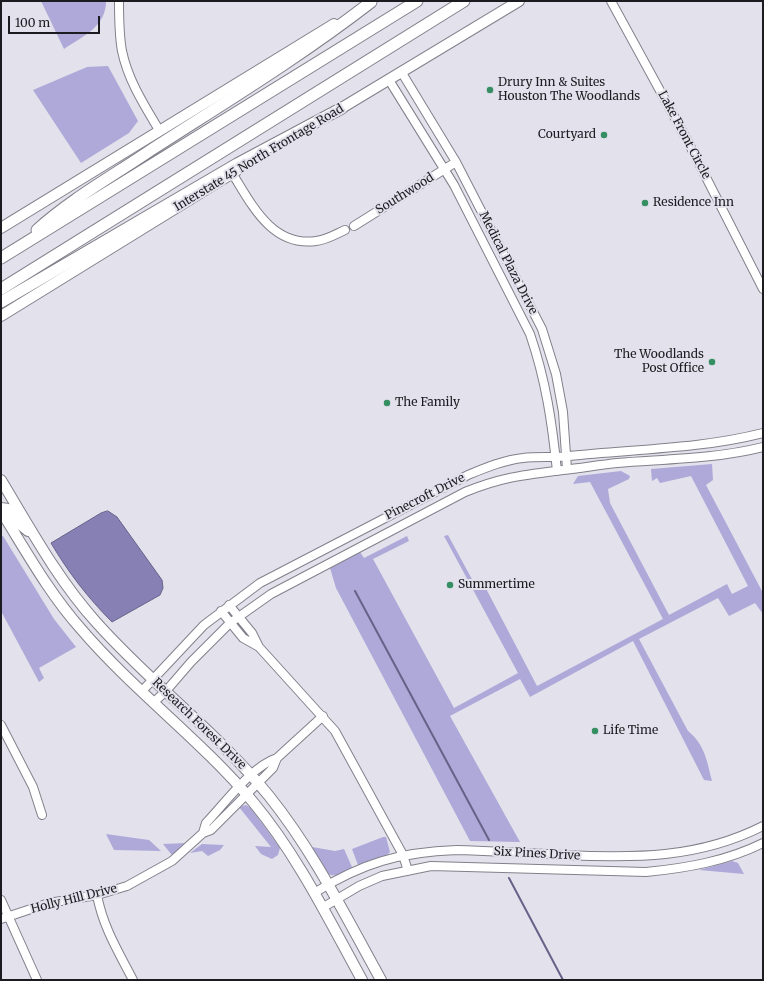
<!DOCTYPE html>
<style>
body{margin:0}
#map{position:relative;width:764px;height:981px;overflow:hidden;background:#e2e1ec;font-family:Merriweather,serif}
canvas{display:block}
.frame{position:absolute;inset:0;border:2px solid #1c1c20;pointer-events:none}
.scale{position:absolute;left:8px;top:16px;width:92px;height:18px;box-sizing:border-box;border:2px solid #1c1c20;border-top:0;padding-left:5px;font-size:12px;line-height:14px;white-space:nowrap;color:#1c1c20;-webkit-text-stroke:3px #e2e1ec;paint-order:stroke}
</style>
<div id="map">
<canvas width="764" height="981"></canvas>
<div class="frame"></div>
<div class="scale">100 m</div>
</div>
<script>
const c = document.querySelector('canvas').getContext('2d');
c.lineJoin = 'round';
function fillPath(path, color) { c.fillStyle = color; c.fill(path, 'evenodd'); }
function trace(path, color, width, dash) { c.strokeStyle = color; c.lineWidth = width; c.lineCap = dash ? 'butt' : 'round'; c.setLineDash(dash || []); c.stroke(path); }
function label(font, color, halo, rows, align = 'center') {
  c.font = font + ' Merriweather,serif'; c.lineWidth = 4; c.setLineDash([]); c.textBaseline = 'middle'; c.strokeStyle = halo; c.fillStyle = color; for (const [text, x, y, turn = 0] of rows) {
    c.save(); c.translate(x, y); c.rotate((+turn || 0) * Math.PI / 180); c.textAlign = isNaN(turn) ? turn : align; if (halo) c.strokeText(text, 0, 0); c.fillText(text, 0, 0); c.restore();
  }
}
fillPath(new Path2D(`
 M 41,1 L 106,1 C 106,27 83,36 64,49 Z
 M 108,66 L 138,121 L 129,133 L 81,163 L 33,90 L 87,67 Z
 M 712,464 L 713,480 L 706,485 L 763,593 L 763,614 L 755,603 L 729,616 L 718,598 L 639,639 L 688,731 C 705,745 707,761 712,781 L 704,780 L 633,641 L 530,697 L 520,679 L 450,716 L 520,842 L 470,841 L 336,588 L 330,568 L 360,552 L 364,558 L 407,536 L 409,541 L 373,559 L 454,708 L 518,673 L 444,536 L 448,535 L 474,583 L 481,579 L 537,686 L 663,619 L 590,482 L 573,484 L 578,476 L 621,471 L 630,476 L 629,479 L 608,489 L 610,503 L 669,615 L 727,584 L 732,594 L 748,586 L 691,476 L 660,483 L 657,478 L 652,481 L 651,469 Z
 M 1,536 L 3,536 L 54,619 L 76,647 L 39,668 L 44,678 L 39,682 L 1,611 Z
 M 246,805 L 251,808 L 280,848 L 278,855 L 272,859 L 261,854 L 255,846 L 271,847 L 239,807 Z
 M 106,834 L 149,840 L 161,851 L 114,850 Z
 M 383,837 L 386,837 L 390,852 L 387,855 L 358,865 L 352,849 Z
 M 186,843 L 175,855 L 171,854 L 163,844 Z
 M 202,844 L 224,845 L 220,850 L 208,856 L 202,851 L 190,853 Z
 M 312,847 L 335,851 L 344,849 L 352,867 L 350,870 C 324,884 324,868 312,847 Z
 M 732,861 L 738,863 L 744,874 L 699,870 Z`), '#aea9d8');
const water = new Path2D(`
 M 108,511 L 117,517 L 162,580 L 163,588 L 160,595 L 112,622 C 88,598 68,572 51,543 L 101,513 Z`);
fillPath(water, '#8680b5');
trace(water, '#666288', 1);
trace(new Path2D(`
 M 355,591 L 489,840
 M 509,878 L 563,980`), '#666288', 2);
const minor = new Path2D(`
 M 119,1 C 119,18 119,35 122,51 C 128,80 144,105 159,130
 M 611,1 L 687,140 L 763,289
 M 402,73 L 456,162 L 542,329 L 556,374 L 563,412 L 567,469
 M 389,80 L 454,185 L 530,334 C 546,381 552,422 557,471
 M 232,173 C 252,205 272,247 316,241 C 326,240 336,234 345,230
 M 354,226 L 456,162
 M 229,605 L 252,633 L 259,647 L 335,731 L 403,855 L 408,871
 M 221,611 L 243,638 L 259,647
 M 142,691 L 204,625 L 260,583 L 468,475 C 485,468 504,460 523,458 C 538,456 554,458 569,456 C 634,449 700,449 763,433
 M 154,702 L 166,691 L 191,662 L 230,623 L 271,594 L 465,492 C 502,477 524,475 563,470 C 581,468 599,465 617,463 C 666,459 715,459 763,447
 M 1,725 L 33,787 L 42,815
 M 203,833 L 206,823 C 225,803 252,766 277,758
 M 314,893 C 362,863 400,852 457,850 C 492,851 528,853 563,855 C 634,858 698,859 763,826
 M 97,895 C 103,927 118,951 133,980
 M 1,900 L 37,980
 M 322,908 L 359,886 L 382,876 L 431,866 L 646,872 C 687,868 727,861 763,843
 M 1,919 L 49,903 L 97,895 L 127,886 L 172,861 L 203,833 L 211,830 L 273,768 L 277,758 L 323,716`);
const major = new Path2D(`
 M 335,112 L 519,1
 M 1,228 L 334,24
 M 1,316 L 236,171
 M 1,480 C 30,528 58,580 96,622 C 150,683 217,732 269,796 C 314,852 346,917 381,980
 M 1,508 L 8,509 L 17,522 L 28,531
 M 1,511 C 26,551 49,593 81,629 C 134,691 201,740 253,802 C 298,856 329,920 362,980`);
const highway = new Path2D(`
 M 37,230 C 70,200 111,177 148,152 C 224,103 300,57 371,2
 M 1,258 L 417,1
 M 1,289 L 464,1
 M 1,302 L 237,164 L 342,108`);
trace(minor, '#82818b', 10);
trace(major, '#82818b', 12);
trace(highway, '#82818b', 13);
trace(minor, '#fff', 8);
trace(major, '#fff', 10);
trace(highway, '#fff', 11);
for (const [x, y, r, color] of [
 [490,90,4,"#368e63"],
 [604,135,4,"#368e63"],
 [645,203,4,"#368e63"],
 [712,362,4,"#368e63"],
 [387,403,4,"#368e63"],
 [450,585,4,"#368e63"],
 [595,731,4,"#368e63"]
]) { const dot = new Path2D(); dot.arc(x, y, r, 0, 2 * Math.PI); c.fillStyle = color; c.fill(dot); trace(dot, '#e2e1ec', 1.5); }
label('12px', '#1c1c20', '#e2e1ec', [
 ["Drury Inn & Suites",498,83],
 ["Houston The Woodlands",498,97],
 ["Courtyard",596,135,"right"],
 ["Residence Inn",653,203],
 ["The Woodlands",704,355,"right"],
 ["Post Office",704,369,"right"],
 ["The Family",395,403],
 ["Summertime",458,585],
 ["Life Time",603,731]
], 'left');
label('12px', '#1c1c20', '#e2e1ec', [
 ["Lake Front Circle",684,135,62],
 ["Interstate 45 North Frontage Road",259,158,-31],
 ["Southwood",405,194,-32],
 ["Medical Plaza Drive",508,263,63],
 ["Pinecroft Drive",425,497,-27],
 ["Research Forest Drive",199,724,44],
 ["Six Pines Drive",537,854,3],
 ["Holly Hill Drive",74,899,-14]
]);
</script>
